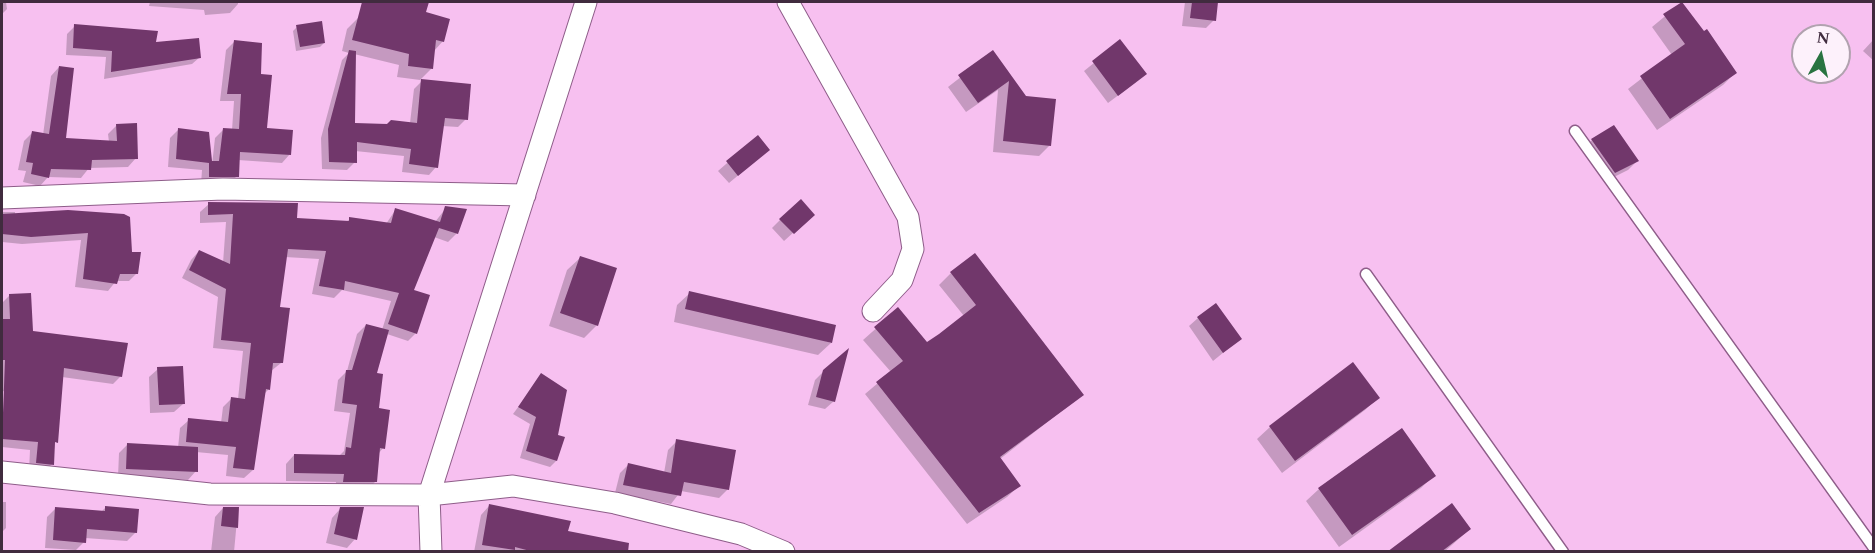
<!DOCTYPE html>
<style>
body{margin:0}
#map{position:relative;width:1875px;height:553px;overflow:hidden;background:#f7c0f0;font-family:Spectral,serif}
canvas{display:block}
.frame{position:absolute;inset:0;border:3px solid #402b3e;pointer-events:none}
.north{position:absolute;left:1791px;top:24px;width:60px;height:60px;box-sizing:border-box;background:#fdf1fb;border:2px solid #b1a2af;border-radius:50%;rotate:8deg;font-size:16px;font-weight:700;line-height:24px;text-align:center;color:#402b3e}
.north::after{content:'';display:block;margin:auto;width:21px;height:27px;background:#297341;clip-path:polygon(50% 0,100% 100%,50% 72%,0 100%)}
</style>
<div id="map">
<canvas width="1875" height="553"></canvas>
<div class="frame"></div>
<div class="north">N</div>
</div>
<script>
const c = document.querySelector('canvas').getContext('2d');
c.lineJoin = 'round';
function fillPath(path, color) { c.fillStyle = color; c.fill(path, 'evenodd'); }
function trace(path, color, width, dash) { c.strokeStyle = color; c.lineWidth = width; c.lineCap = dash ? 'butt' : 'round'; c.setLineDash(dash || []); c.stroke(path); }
fillPath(new Path2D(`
 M 2,2 L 6,2 L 7,9 L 2,14 Z
 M 150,2 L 238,2 L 238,4 L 230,13 L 205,15 L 204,10 L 149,6 Z
 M 374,2 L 428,2 L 424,14 L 443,41 L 434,51 L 432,68 L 420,80 L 397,77 L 399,65 L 354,54 L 353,125 L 410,123 L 414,89 L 422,81 L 466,119 L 458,127 L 442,126 L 436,167 L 429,175 L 402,172 L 404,156 L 355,151 L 355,162 L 347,170 L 322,169 L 321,138 L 342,60 L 349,53 L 342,51 L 347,29 L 359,17 L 368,20 Z
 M 1185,2 L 1216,2 L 1214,20 L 1206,28 L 1182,26 Z
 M 1681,3 L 1735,73 L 1723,85 L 1657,130 L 1628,89 L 1672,55 L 1652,27 Z
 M 74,27 L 200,57 L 192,64 L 104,79 L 106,57 L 66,55 L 67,34 Z
 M 297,27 L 324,43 L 320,47 L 296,51 L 293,31 Z
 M 1874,39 L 1874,61 L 1863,51 Z
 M 235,41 L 259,75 L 266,130 L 290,154 L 282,163 L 238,160 L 237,176 L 229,184 L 201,184 L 202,170 L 168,167 L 170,138 L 178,130 L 212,165 L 215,138 L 223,130 L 232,130 L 234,101 L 220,101 L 226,50 Z
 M 1120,42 L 1136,82 L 1108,103 L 1084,71 Z
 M 993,52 L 1050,145 L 1039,156 L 993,152 L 998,90 L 966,112 L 948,87 Z
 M 59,67 L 64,140 L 109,142 L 108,134 L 117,125 L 136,158 L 128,167 L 89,168 L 81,178 L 48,177 L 40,186 L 23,182 L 26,171 L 18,170 L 24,141 L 32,133 L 43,135 L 51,76 Z
 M 757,137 L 759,158 L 729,183 L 718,171 Z
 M 1592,140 L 1637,161 L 1628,170 L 1606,181 L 1584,148 Z
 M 209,204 L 296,219 L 346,222 L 350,219 L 386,224 L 396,209 L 435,222 L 446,208 L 457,233 L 448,242 L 434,237 L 412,291 L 416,333 L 408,341 L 387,334 L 376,375 L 377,409 L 383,448 L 379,453 L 376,481 L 367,490 L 335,490 L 336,482 L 286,481 L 286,464 L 294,455 L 339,456 L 344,451 L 350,413 L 334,411 L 338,380 L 347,371 L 357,334 L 366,325 L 382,330 L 391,301 L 342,290 L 334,298 L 312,294 L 319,259 L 285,257 L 278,308 L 281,363 L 271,371 L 269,389 L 263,395 L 253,470 L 244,478 L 226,476 L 228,455 L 196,452 L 196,471 L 188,480 L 118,477 L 119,453 L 128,444 L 178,448 L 180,428 L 189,420 L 221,423 L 223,407 L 232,398 L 238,399 L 243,351 L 213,348 L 218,297 L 182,278 L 191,260 L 199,251 L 223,263 L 226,222 L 200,223 L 200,212 Z
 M 2,212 L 15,212 L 15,214 L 68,212 L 131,254 L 137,273 L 129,281 L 116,281 L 108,291 L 75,287 L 81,240 L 22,244 L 2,242 Z
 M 780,220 L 804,223 L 784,241 L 772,228 Z
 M 580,258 L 597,325 L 584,338 L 549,326 L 567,270 Z
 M 951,273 L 1082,395 L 1000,459 L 1019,486 L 1007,497 L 967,524 L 865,394 L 891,372 L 863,340 L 898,309 L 927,344 L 964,316 L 939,285 Z
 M 690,293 L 831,343 L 818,355 L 674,322 L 677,305 Z
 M 10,295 L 32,332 L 121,376 L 113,384 L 62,377 L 53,398 L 2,391 L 2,303 Z
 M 1198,318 L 1240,339 L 1213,361 L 1189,326 Z
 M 1353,364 L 1378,398 L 1365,410 L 1282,473 L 1257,439 L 1270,427 Z
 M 158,369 L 183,404 L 174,412 L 150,413 L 149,377 Z
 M 824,371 L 834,401 L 825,409 L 808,405 L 815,380 Z
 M 542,375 L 556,436 L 556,461 L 550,467 L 520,458 L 530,424 L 513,414 Z
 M 2,412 L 59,414 L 52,464 L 44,472 L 29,471 L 30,450 L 2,447 Z
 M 1401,430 L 1434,475 L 1421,488 L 1339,547 L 1306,501 L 1319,489 Z
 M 677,441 L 728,489 L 719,498 L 681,491 L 671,504 L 615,493 L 620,473 L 629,464 L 664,473 L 668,450 Z
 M 2,502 L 6,502 L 6,528 L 2,532 Z
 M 489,506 L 566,533 L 601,552 L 474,552 L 481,515 Z
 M 106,507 L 136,532 L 127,541 L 85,538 L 84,542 L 76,550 L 45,548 L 47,517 L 56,508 L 101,512 Z
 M 223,508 L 238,509 L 234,552 L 211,552 L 215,517 Z
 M 340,509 L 355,539 L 347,548 L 326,543 L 332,518 Z
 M 1470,529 L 1444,552 L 1389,552 Z`), '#0003');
fillPath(new Path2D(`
 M 362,2 L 429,2 L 426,12 L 450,19 L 444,42 L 436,40 L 433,69 L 408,66 L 409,54 L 352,40 Z
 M 1192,2 L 1218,2 L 1216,21 L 1190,18 Z
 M 1682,2 L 1704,31 L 1707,29 L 1737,73 L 1670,119 L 1640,76 L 1685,44 L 1663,14 Z
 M 322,21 L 325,43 L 300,47 L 296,25 Z
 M 74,24 L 158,31 L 156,42 L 199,38 L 201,58 L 111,72 L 112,51 L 73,48 Z
 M 1120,39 L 1147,74 L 1118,96 L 1092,61 Z
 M 234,40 L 262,43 L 261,74 L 272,75 L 267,128 L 293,130 L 291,155 L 240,152 L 239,177 L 209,177 L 209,163 L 176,159 L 178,128 L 209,132 L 212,161 L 219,161 L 223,128 L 239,129 L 241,94 L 227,94 Z
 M 349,50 L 356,51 L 355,123 L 387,124 L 391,120 L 417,123 L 421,79 L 471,84 L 468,120 L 445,118 L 438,168 L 409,164 L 411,149 L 357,142 L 357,163 L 329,162 L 328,129 Z
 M 993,50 L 1026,96 L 1056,99 L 1051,146 L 1003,141 L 1009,81 L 978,103 L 958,75 Z
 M 59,66 L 74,68 L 66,138 L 117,141 L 116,124 L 137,123 L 138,159 L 92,160 L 91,170 L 51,169 L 49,178 L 31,174 L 33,163 L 26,162 L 32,131 L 49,134 Z
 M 1614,125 L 1639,161 L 1615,173 L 1591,139 Z
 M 758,135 L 770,150 L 738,176 L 726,161 Z
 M 801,199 L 815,215 L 794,234 L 779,219 Z
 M 208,202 L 298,203 L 297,218 L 349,221 L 349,217 L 391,223 L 395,208 L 440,222 L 445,206 L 467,209 L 458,234 L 439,228 L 414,290 L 430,295 L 417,334 L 388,324 L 399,293 L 345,281 L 344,290 L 319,286 L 326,251 L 288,249 L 280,307 L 290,308 L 283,363 L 273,363 L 270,390 L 266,389 L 254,470 L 233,468 L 236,447 L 186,442 L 188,418 L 228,422 L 231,397 L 245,399 L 251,343 L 221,340 L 226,289 L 189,270 L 199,250 L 230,264 L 233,214 L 208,215 Z
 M 68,210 L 124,214 L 130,217 L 132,252 L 141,252 L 138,274 L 120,274 L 117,284 L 83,279 L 88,233 L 31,237 L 2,234 L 2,214 Z
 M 975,253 L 1084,395 L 1000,457 L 1021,486 L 979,513 L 876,382 L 903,361 L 874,327 L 898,307 L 927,342 L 939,334 L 976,305 L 950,272 Z
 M 580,256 L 617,268 L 598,326 L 560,313 Z
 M 689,291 L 836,325 L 832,343 L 685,309 Z
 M 31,293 L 33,331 L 128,343 L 122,377 L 64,368 L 58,443 L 55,442 L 54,465 L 36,463 L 38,442 L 2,439 L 5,360 L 2,360 L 2,319 L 10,319 L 9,294 Z
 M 1216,303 L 1242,339 L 1223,353 L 1197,317 Z
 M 366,324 L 389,330 L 377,373 L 383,374 L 379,408 L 390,410 L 385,449 L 380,448 L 377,482 L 343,482 L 344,474 L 294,473 L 294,454 L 345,455 L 346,447 L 351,448 L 357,405 L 342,403 L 346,370 L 352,370 Z
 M 849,348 L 835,402 L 816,397 L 823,370 Z
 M 1353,362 L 1380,398 L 1295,461 L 1269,426 Z
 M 183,366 L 185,404 L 159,405 L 157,367 Z
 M 541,373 L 567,390 L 558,435 L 565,437 L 557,461 L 526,451 L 536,417 L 518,407 Z
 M 1402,428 L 1436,476 L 1352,535 L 1318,488 Z
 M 676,439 L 736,450 L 729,490 L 684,482 L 681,496 L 623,485 L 628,463 L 671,473 Z
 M 127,443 L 198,447 L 198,472 L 126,469 Z
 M 1452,503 L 1471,529 L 1441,552 L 1387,552 Z
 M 489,504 L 571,521 L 568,531 L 629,543 L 628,552 L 534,552 L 515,547 L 515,550 L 482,545 Z
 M 105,506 L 139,509 L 137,533 L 87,529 L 86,543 L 53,540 L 55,507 L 105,511 Z
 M 223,507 L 239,507 L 238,528 L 221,526 Z
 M 340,507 L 364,507 L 357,540 L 334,534 Z`), '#71376b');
const lane = new Path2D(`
 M 1575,131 L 1874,548
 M 1366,274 L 1563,552`);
const street = new Path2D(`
 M 788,2 L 908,217 L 913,249 L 902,280 L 873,311
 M 2,198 L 223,189 L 525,195
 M 2,472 L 210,494 L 429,495 L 513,486 L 615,503 L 741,534 L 784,552
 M 431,552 L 429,495 L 586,2`);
trace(lane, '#8e5d89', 13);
trace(street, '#8e5d89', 23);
trace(lane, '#fff', 10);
trace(street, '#fff', 21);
</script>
